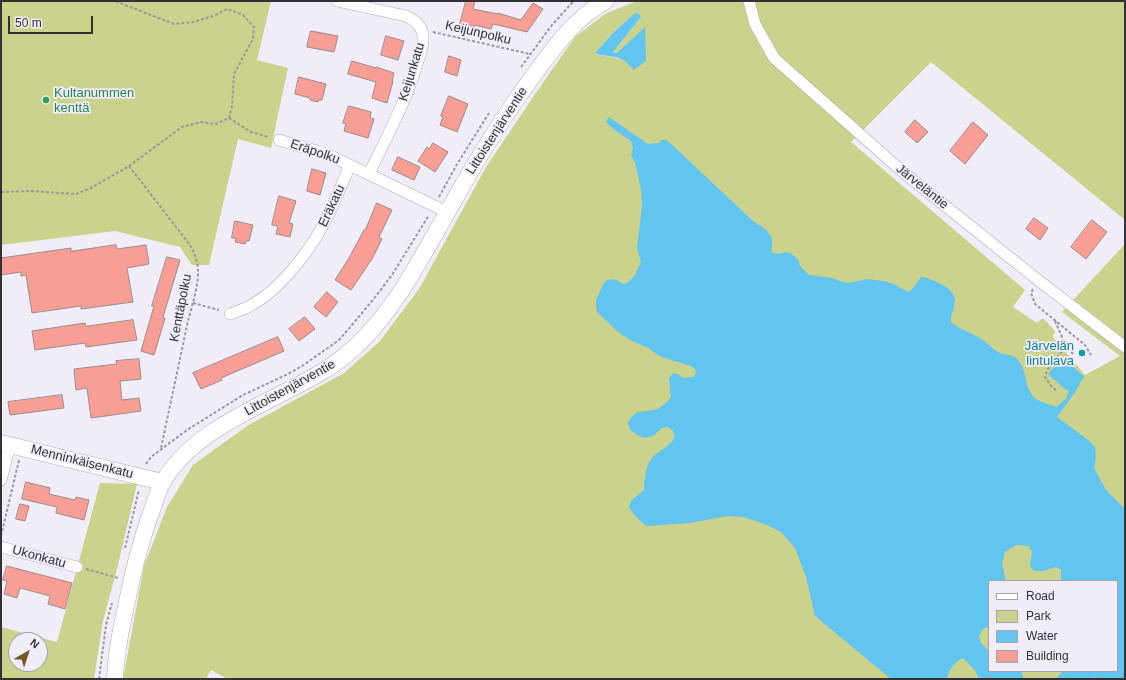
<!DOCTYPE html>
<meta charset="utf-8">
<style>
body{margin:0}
#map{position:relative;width:1126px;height:680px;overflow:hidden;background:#f1edf8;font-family:Arial,sans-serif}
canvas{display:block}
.frame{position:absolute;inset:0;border:2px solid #333136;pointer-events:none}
.legend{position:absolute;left:988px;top:580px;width:130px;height:92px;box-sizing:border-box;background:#f1edf8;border:1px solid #a5a2aa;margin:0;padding:5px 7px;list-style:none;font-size:12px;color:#333136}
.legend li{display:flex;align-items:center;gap:8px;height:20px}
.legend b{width:20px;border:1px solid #a5a2aa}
.north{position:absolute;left:8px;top:632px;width:40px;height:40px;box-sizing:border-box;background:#f1edf8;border:1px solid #a5a2aa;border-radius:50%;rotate:39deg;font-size:11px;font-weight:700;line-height:16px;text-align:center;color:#333136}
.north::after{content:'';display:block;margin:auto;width:14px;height:18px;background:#72592a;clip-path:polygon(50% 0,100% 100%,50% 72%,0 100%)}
.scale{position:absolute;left:8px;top:16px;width:85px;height:18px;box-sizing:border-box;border:2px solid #333136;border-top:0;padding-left:5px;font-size:12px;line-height:14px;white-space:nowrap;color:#333136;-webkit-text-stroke:3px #f1edf8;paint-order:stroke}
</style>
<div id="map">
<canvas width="1126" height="680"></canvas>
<div class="frame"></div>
<ul class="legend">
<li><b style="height:5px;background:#fff"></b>Road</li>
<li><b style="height:11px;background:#cbd28b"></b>Park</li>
<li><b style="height:11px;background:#61c5ef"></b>Water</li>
<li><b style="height:11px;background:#f99e95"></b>Building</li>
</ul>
<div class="north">N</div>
<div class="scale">50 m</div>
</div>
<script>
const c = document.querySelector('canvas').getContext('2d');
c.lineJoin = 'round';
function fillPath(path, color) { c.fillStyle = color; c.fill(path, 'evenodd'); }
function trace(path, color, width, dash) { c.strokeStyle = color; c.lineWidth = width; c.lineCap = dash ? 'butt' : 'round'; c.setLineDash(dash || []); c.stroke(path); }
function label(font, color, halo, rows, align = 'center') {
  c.font = font + ' Arial,sans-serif'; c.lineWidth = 3.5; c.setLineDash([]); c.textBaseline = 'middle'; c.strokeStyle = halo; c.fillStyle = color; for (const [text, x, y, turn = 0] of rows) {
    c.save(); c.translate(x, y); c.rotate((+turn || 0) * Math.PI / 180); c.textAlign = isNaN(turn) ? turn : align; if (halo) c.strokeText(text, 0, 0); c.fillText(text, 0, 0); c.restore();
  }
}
fillPath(new Path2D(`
 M 1,1 L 271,1 L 257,60 L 288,68 L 271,148 L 238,139 L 209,265 L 192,265 L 180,247 L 115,231 L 1,245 Z
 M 637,1 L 1125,1 L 1125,220 L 931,62 L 851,142 L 1025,290 L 1013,307 L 1037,323 L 1043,318 L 1055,331 L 1053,337 L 1085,375 L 1120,356 L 1062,312 L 1125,244 L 1125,679 L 227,679 L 211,670 L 206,679 L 123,679 L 144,566 L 167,507 L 193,465 L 247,426 L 344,373 L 380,341 L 419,289 L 486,167 L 535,94 L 575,37 L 605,14 ZM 635,13 L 639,14 L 641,17 L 613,52 L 617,53 L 624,61 C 616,55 604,58 595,53 L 614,32 ZM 989,581 L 1117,581 L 1117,671 L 989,671 Z
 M 100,483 L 137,484 L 117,569 L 103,621 L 94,679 L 1,679 L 1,627 L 57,642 ZM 16,640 L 40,640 L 40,664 L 16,664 Z`), '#cbd28b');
fillPath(new Path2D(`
 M 635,13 L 639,14 L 641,17 L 613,52 L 617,53 L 645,27 L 646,61 L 634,70 C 630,66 626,61 621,59 C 613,55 603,57 595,53 L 614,32 Z
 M 609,117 L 648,144 L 659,143 L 662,140 L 666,140 L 670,143 L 753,221 C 759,225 771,231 772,240 C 773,245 770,248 773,253 L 779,254 L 785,252 L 790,253 L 798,259 L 800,266 L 809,275 L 832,278 L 840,281 L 848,283 L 868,279 L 883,281 L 894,284 L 908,292 L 913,288 L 921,277 C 927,277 933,281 939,283 C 949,288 958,294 954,307 C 953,312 950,317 951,322 C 959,329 969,332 978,337 C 986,341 991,348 998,352 C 1004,355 1011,354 1016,358 C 1028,368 1024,391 1036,399 C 1041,402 1051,405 1056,407 L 1066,399 L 1069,391 L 1065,389 L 1048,374 L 1060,360 L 1067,362 L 1084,376 L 1076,391 L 1057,417 L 1087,439 L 1095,447 L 1096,457 L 1094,468 L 1106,490 L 1125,509 L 1125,679 L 1097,679 L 1095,677 L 1092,679 L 1056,679 L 1063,671 L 1117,671 L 1117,581 L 1061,581 L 1061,570 L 1056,567 L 1044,571 L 1034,571 L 1030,566 L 1032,552 L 1029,546 L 1016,545 L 1005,552 L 1002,564 L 1006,581 L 989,581 L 989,627 L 984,628 L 979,636 L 981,643 L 989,651 L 989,671 L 1021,671 L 1024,679 L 979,679 L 975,670 L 963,658 C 954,662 949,670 947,679 L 891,679 L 815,616 L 806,577 L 795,548 L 781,532 L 767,525 L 744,517 L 728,516 L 690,523 L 646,526 L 634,515 L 629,507 L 631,501 L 644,490 C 645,479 645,468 651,459 C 657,451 672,446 674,437 C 675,435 674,433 673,431 L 668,427 L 662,428 L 653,436 L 643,438 L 631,431 L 628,423 C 635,409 640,413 653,410 C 661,409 666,403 671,397 L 669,378 L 673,373 L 677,374 L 684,378 L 693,377 L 696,374 L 695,369 L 691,366 L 661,357 L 648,348 L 630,340 L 618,332 L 597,312 L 596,306 L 596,300 L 605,281 C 613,278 616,279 623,284 C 633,283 637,270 641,262 L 637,248 L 642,206 L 641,189 L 635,163 L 631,155 L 633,149 L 631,141 L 613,129 L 606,122 Z`), '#61c5ef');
const building = new Path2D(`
 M 466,1 L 475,1 L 473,9 L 498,14 L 498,13 L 521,20 L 533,3 L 543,9 L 527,32 L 493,24 L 491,29 L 474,25 L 474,27 L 460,24 Z
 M 311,31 L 338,36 L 334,52 L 307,47 Z
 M 386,36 L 404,41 L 398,60 L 381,55 Z
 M 449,56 L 461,60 L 457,76 L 445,72 Z
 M 352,61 L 376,68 L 376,67 L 394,73 L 392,81 L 393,81 L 387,103 L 372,98 L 376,82 L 348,74 Z
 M 299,77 L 326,84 L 322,100 L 319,100 L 318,102 L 310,100 L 310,98 L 295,94 Z
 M 449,96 L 468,104 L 457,132 L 440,125 L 443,117 L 441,116 Z
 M 349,106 L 371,112 L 370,118 L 374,119 L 368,138 L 344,131 L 346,124 L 343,123 Z
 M 915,120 L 928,132 L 917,143 L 905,132 Z
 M 973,122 L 988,135 L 965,164 L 950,151 Z
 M 433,143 L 448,152 L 435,172 L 418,161 L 427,147 L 429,149 Z
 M 398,157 L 420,167 L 414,180 L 392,170 Z
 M 312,169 L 326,173 L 320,195 L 307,191 Z
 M 279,196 L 296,201 L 289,223 L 293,224 L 290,237 L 276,234 L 278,226 L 272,225 Z
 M 377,203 L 392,210 L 379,237 L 382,239 L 372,259 L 351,290 L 335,280 L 349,258 L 364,230 L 365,230 Z
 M 1034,218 L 1048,228 L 1040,240 L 1026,229 Z
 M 1092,220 L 1107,232 L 1086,259 L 1071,247 Z
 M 235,221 L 253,225 L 249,241 L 246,241 L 245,244 L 235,242 L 236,238 L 232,238 Z
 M 116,245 L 117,249 L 146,245 L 149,264 L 127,268 L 133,302 L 81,309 L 81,306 L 32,313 L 26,275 L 21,276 L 21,272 L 1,275 L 1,258 L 71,248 L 71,251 Z
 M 167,257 L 180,260 L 163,317 L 165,318 L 154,355 L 141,351 L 154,306 L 152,306 Z
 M 327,292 L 338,302 L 326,317 L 314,307 Z
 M 305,317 L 315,329 L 299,341 L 289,329 Z
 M 133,320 L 137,340 L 86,347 L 85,343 L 35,350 L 32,331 L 85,323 L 86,326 Z
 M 278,337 L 284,351 L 221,378 L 222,380 L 201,389 L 193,373 Z
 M 139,359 L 141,379 L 120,381 L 122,400 L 139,398 L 141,411 L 91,418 L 87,388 L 76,390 L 74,369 L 117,364 L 116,361 Z
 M 62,395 L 64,408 L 10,415 L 8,402 Z
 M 26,482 L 50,488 L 49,494 L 75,500 L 76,497 L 89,500 L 84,520 L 56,513 L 57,507 L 22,499 Z
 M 20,504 L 29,506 L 25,521 L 16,519 Z
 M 7,566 L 72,583 L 65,609 L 48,604 L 50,596 L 20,588 L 17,598 L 4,594 L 7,581 L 3,580 Z`);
fillPath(building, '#f99e95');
trace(building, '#988b89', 1);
const street = new Path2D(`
 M 337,1 L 406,16 C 415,20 422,26 423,36 C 424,46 420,55 417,64 C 406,102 386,138 369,174
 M 749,1 L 755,24 L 774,58 L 904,173 L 1038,280 L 1125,347
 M 279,140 L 317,151 L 333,157 L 447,212
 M 230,314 C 238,311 246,309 253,304 C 279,290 308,253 322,227 C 333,207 341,186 350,165
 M 1,480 L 10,445
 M 1,547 L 77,567`);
const secondary = new Path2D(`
 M 1,443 L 162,482
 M 115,679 C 116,651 122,624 128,597 C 134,568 141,540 151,513 C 155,502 158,489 164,480 C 199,424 272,403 325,370 C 346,357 365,339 380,320 C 407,287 426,249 447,213 C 474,164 503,116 536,72 C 556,45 576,17 606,1`);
trace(street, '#ada9b3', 12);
trace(secondary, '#ada9b3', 17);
trace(new Path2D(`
 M 433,32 L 530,54
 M 521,67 L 552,25 L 571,4 L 574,1
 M 229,118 L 251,132 L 269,137
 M 129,166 L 190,245 C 194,252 197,260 198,269 C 199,284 192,306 188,321 L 161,448
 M 1,192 L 32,191 L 76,194 L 89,189 L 129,166 L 182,127 L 201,122 L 216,124 L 229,118 L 232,106 L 234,74 L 253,39 L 254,27 L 243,15 L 227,9 L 213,16 L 193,22 L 174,24 L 115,1
 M 439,197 L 456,166 L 489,113
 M 1033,289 L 1031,293 L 1035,304 L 1085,345 L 1091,355
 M 193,303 L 219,310
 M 1055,321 L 1066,346 L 1074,355
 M 1056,390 L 1051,386 L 1045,377 L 1047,370 L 1066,346
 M 146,464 L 151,457 L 187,430 L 243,395 L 286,375 L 302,366 L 339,340 L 352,325 L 376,296 L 392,275 L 429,215
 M 1,536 L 19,460
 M 125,548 L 139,490
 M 86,569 L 118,578
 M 99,679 L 106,625 L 112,603`), '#9b98a0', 2, [3, 2]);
trace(street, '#fff', 11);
trace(secondary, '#fff', 16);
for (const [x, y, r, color] of [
 [46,100,4,"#2e9e5b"],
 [1082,353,4,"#0f9aa8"]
]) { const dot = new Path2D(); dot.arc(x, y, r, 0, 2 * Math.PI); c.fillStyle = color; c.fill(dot); trace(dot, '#f1edf8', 1.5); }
label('13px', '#333136', '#f1edf8', [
 ["Keijunpolku",478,33,13],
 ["Keijunkatu",412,72,-73],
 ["Littoistenjärventie",497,131,-57],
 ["Eräpolku",315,152,19],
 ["Järveläntie",922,187,39],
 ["Eräkatu",332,206,-65],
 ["Kenttäpolku",181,308,-79],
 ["Littoistenjärventie",290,388,-29],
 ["Menninkäisenkatu",82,462,14],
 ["Ukonkatu",39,557,15]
]);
label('13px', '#27864d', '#f1edf8', [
 ["Kultanummen",54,93],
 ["kenttä",54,108]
], 'left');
label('13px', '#0d838f', '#f1edf8', [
 ["Järvelän",1074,346],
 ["lintulava",1074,361]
], 'right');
</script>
